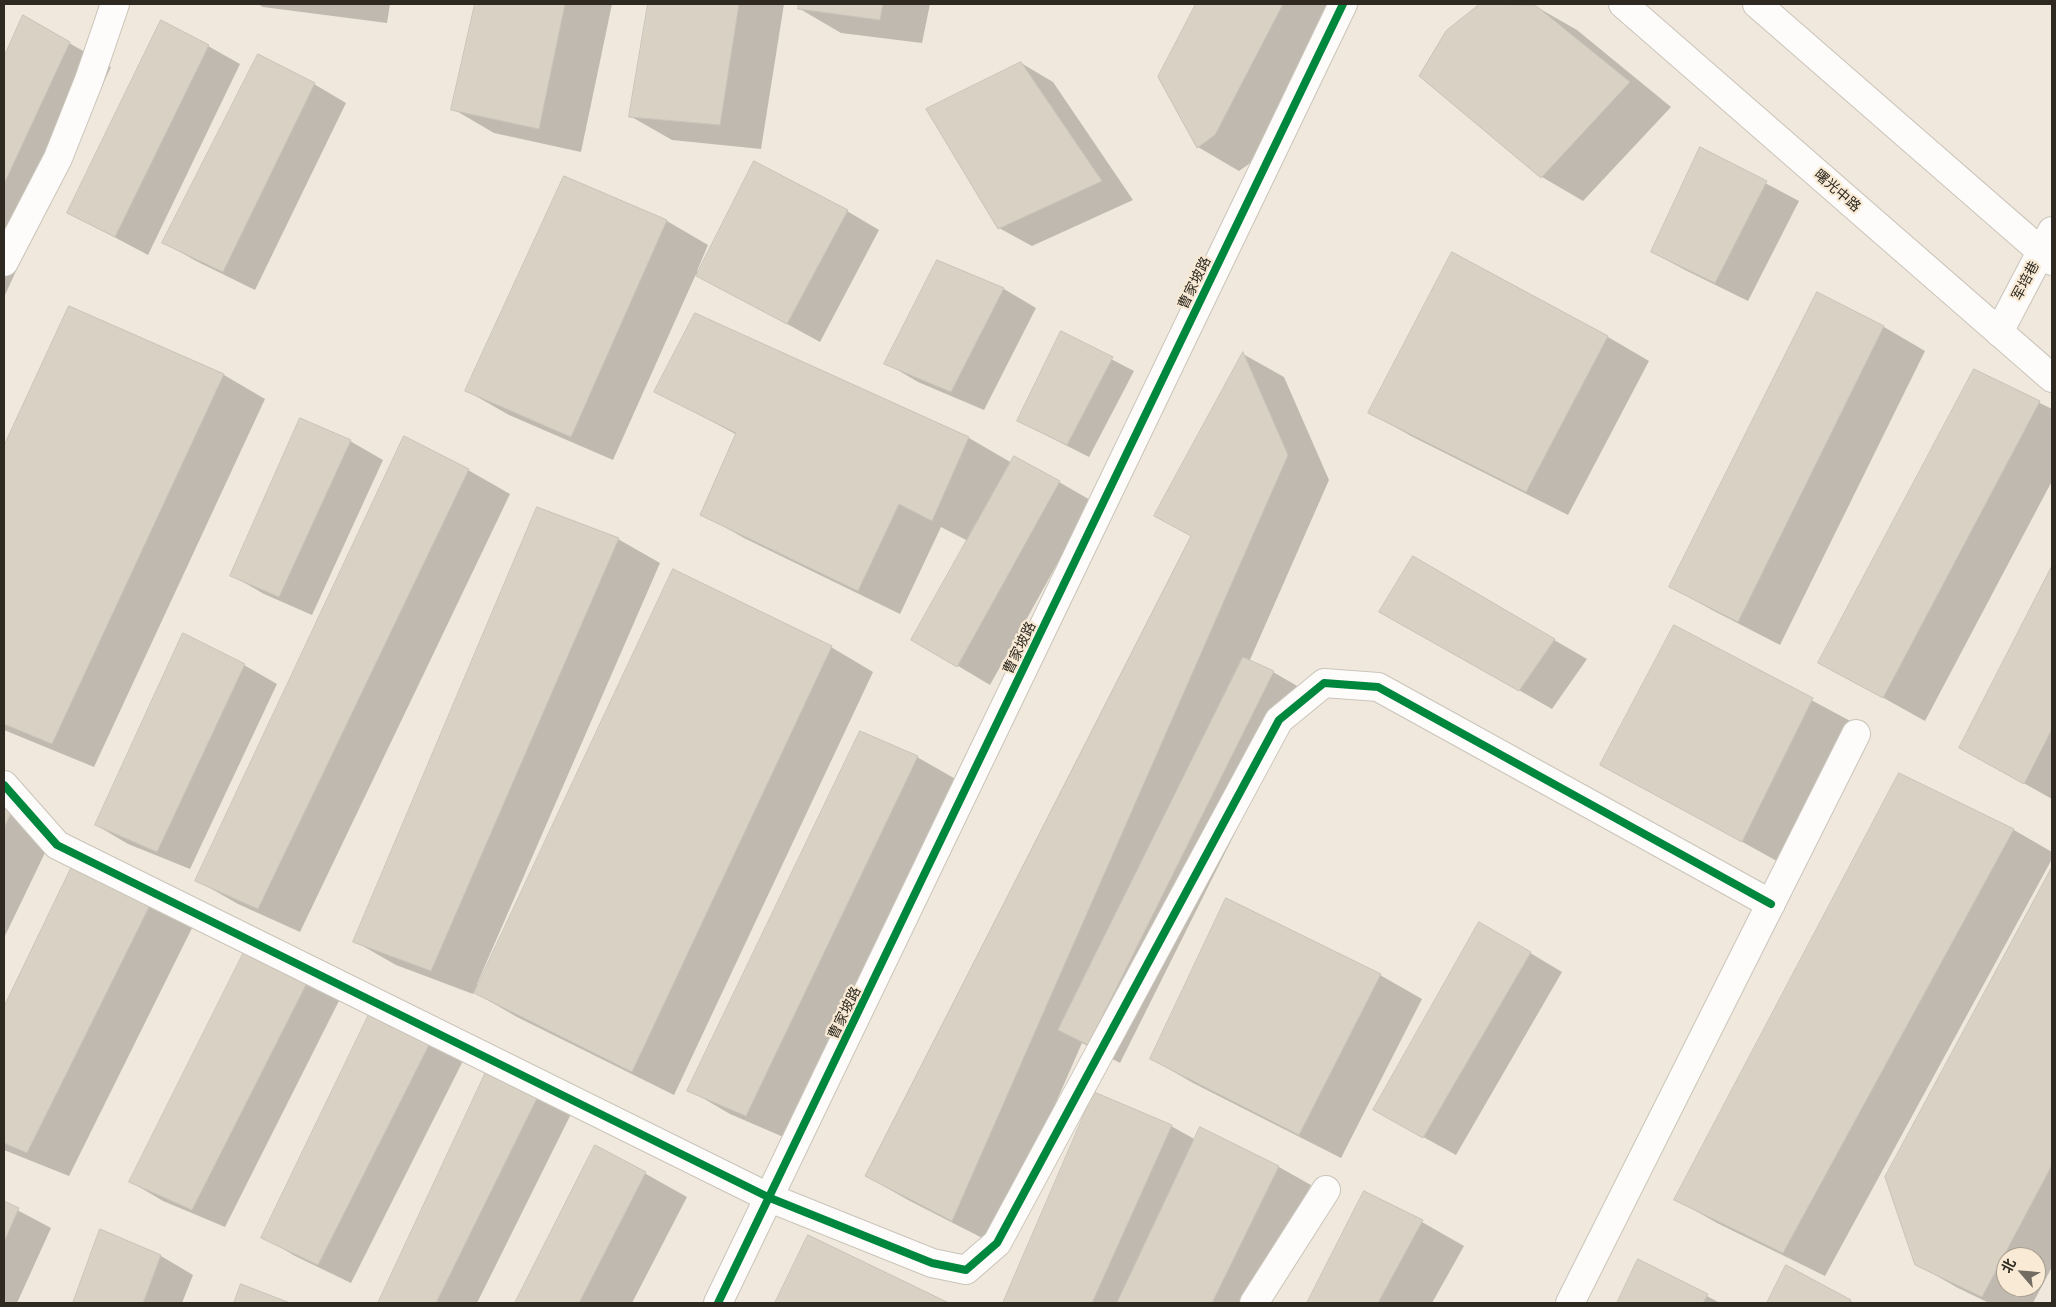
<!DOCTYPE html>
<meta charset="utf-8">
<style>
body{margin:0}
#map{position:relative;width:2056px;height:1307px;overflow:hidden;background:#f0e8dc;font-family:"PT Sans Narrow","Noto Sans SC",sans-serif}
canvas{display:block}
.frame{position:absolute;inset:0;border:5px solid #2e2921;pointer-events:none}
.north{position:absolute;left:1996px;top:1247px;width:50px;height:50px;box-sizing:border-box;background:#f8ead4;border:1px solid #a79d8c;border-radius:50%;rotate:297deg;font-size:14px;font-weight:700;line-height:20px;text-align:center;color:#2e2921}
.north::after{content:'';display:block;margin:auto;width:18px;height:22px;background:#726c62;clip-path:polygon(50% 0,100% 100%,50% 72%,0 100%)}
</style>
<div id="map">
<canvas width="2056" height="1307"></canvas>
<div class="frame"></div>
<div class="north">北</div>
</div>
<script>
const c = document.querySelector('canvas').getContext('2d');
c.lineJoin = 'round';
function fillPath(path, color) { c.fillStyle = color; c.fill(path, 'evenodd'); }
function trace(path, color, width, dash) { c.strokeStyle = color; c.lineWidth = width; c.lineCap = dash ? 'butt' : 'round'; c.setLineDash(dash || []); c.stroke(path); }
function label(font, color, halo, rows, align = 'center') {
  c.font = font + ' "PT Sans Narrow","Noto Sans SC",sans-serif'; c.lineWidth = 4.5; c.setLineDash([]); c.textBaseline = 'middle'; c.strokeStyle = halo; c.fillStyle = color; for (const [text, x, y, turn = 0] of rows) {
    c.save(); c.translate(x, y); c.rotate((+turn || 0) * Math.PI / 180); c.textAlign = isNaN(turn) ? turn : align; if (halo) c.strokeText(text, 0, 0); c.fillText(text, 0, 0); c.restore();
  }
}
fillPath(new Path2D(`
 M 258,4 L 390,4 L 387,23 L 263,7 Z
 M 476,4 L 612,4 L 581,152 L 494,133 L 453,109 Z
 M 649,4 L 784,4 L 761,149 L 672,140 L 630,116 Z
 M 801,4 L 930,4 L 922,43 L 841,33 L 800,9 Z
 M 1197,4 L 1337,4 L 1256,159 L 1239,171 L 1198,147 Z
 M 1482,4 L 1535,6 L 1577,30 L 1671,107 L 1583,201 L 1542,177 L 1447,32 Z
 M 24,17 L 111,67 L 4,297 L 4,59 Z
 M 208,46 L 240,64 L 148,255 L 69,213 Z
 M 1021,63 L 1053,82 L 1133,200 L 1032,246 L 999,228 Z
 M 314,84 L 346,103 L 255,290 L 196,261 L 163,242 Z
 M 1701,149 L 1799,201 L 1748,301 L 1685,270 L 1652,252 Z
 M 565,177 L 667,221 L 708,245 L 697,271 L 699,272 L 847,211 L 879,230 L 820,342 L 696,274 L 613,460 L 509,415 L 467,391 Z
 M 938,261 L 1004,289 L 1036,308 L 984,410 L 918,382 L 886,363 Z
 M 1817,293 L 1884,327 L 1925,351 L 1780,645 L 1712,610 L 1670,586 Z
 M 70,308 L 224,375 L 265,399 L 94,767 L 4,730 L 4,449 Z
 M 695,314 L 969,438 L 1012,463 L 1059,482 L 1092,501 L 990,685 L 913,639 L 968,541 L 941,527 L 900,614 L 744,538 L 702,514 L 737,435 L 656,391 Z
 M 1061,333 L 1134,371 L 1089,457 L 1018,421 Z
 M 1608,337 L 1649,361 L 1568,515 L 1411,436 L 1369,412 Z
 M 1243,354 L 1284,377 L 1329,480 L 1249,662 L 1273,672 L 1306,691 L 1120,1063 L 1082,1043 L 994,1244 L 908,1200 L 866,1176 L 1192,536 Z
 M 1975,371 L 2052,409 L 2052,481 L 1925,721 L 1819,662 Z
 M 301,420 L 350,441 L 383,460 L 312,615 L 264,594 L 231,575 Z
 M 468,470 L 510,494 L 300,932 L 238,904 L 196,880 Z
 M 618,539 L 660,563 L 477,984 L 479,985 L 831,647 L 873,672 L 674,1095 L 517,1017 L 474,992 L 473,994 L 396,965 L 354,941 Z
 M 1413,558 L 1587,659 L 1552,709 L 1380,611 Z
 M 2052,569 L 2052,799 L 1961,748 Z
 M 1675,627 L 1854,723 L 1784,865 L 1602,764 Z
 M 244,665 L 277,684 L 190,869 L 128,844 L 96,825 Z
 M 917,757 L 959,781 L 788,1139 L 730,1114 L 689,1090 Z
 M 1900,774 L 2014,830 L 2052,852 L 2052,859 L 1825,1276 L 1717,1223 L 1675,1199 Z
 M 4,806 L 54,834 L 4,938 Z
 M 77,858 L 196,920 L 69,1176 L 4,1150 L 4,1010 Z
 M 2052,870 L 2052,1267 L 2033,1303 L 1989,1303 L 1958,1288 L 1916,1264 L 1887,1178 ZM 2006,1257 L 2036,1257 L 2036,1287 L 2006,1287 Z
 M 252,940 L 345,989 L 225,1227 L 163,1201 L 131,1182 Z
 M 1512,942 L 1562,972 L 1456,1155 L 1407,1128 Z
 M 1380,975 L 1422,999 L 1341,1158 L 1193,1083 L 1152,1059 Z
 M 435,1032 L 468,1051 L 351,1283 L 295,1256 L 263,1237 Z
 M 487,1073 L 571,1114 L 477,1303 L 379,1303 Z
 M 1171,1126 L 1196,1140 L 1279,1167 L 1311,1185 L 1253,1303 L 1004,1303 Z
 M 596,1146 L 687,1197 L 632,1303 L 517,1303 Z
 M 1365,1192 L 1422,1222 L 1464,1246 L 1432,1303 L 1308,1303 Z
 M 4,1203 L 51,1228 L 17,1303 L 4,1303 Z
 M 101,1231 L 161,1256 L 193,1275 L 182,1303 L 74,1303 Z
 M 809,1237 L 946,1303 L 777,1303 Z
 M 1639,1261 L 1707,1296 L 1720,1303 L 1618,1303 Z
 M 1787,1266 L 1854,1303 L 1768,1303 Z
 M 242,1286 L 287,1303 L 235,1303 Z`), '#0003');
const building = new Path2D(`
 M 475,4 L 565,4 L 539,129 L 451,110 Z
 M 648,4 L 739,4 L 720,125 L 629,117 Z
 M 799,4 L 883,4 L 880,20 L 798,9 Z
 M 1196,4 L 1283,4 L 1215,135 L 1197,148 L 1158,77 Z
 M 1480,4 L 1535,5 L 1630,82 L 1541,178 L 1419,76 L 1446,31 Z
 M 23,15 L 70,42 L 4,184 L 4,57 Z
 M 161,20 L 209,45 L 115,237 L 67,213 Z
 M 258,54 L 315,83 L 223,272 L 162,243 Z
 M 1021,62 L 1102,181 L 998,229 L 926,109 Z
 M 1700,147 L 1767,181 L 1715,283 L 1651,252 Z
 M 754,161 L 848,210 L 787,324 L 696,276 Z
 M 564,176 L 667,220 L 571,437 L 465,391 Z
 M 1452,252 L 1608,336 L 1526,492 L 1368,413 Z
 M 937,260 L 1004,288 L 951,392 L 884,364 Z
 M 1817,292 L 1884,326 L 1738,622 L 1669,587 Z
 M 69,306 L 224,374 L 52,744 L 4,724 L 4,446 Z
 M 695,313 L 969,437 L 932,521 L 899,504 L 858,591 L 700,515 L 736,433 L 654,392 Z
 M 1061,331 L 1113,357 L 1067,445 L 1017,421 Z
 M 1243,352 L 1288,455 L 952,1221 L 865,1176 L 1191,536 L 1154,516 Z
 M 1974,369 L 2040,401 L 1883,698 L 1818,663 Z
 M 300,418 L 351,440 L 279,597 L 230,576 Z
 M 404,436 L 469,469 L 258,909 L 195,881 Z
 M 1014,456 L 1060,481 L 957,667 L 911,640 Z
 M 537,507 L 619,538 L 431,971 L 353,942 Z
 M 1413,556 L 1555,639 L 1519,691 L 1379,612 Z
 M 2052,566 L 2052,729 L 2024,784 L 1959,748 Z
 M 673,569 L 832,646 L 632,1072 L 474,993 Z
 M 1674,625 L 1813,698 L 1742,842 L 1600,765 Z
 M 183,633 L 245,664 L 157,852 L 95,825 Z
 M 1243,657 L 1274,671 L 1088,1045 L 1058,1030 Z
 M 860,731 L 918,756 L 746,1116 L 687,1091 Z
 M 1899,773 L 2014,829 L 1783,1253 L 1674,1200 Z
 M 4,804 L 13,809 L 4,828 Z
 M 77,856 L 155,895 L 27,1153 L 4,1143 L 4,1007 Z
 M 2052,867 L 2052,1165 L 1982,1297 L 1915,1265 L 1885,1177 Z
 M 1226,898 L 1381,974 L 1299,1135 L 1150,1059 Z
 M 1479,922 L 1531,952 L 1423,1138 L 1373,1110 Z
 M 251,938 L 314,969 L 192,1210 L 129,1182 Z
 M 376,1000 L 436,1031 L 318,1265 L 261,1238 Z
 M 486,1072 L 539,1094 L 436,1303 L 378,1303 Z
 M 1094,1092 L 1172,1125 L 1092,1303 L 1003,1303 Z
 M 1200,1127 L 1279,1166 L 1212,1303 L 1117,1303 Z
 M 595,1145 L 646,1172 L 579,1303 L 515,1303 Z
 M 1364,1191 L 1423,1220 L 1378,1303 L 1307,1303 Z
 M 4,1201 L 19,1208 L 4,1242 Z
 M 100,1229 L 161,1255 L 143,1303 L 73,1303 Z
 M 808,1235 L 949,1303 L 775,1303 Z
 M 1638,1259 L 1708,1294 L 1703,1303 L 1617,1303 Z
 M 1786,1265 L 1851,1300 L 1849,1303 L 1767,1303 Z
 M 241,1284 L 290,1303 L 234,1303 Z`);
fillPath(building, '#dad1c5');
trace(building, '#c8c2b8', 1);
const street = new Path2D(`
 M 4,262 L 58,158 L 89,80 L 115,4
 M 1999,332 L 2052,231
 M 4,785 L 57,845 L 770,1198 L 932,1263 L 966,1270 L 997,1243 L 1279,720 L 1324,683 L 1378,687 L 1771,904
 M 1254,1303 L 1326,1190
 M 1570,1303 L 1856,734`);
const secondary = new Path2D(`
 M 1623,4 L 2052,378
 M 1757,4 L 2052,261
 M 718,1303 L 1343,4`);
trace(street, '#cac4ba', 30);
trace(secondary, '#cac4ba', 30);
trace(street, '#fdfcfa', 28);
trace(secondary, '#fdfcfa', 28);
trace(new Path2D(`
 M 4,785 L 57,845 L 770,1198 L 932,1263 L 966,1270 L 997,1243 L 1279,720 L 1324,683 L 1378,687 L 1771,904
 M 718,1303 L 1343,4`), '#00873e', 8);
label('14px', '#2e2921', '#f8ead4', [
 ["曙光中路",1837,191,41],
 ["军培巷",2026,281,-62],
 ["曹家坡路",1195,283,-64],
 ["曹家坡路",1020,648,-64],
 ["曹家坡路",845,1013,-64]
]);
</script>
